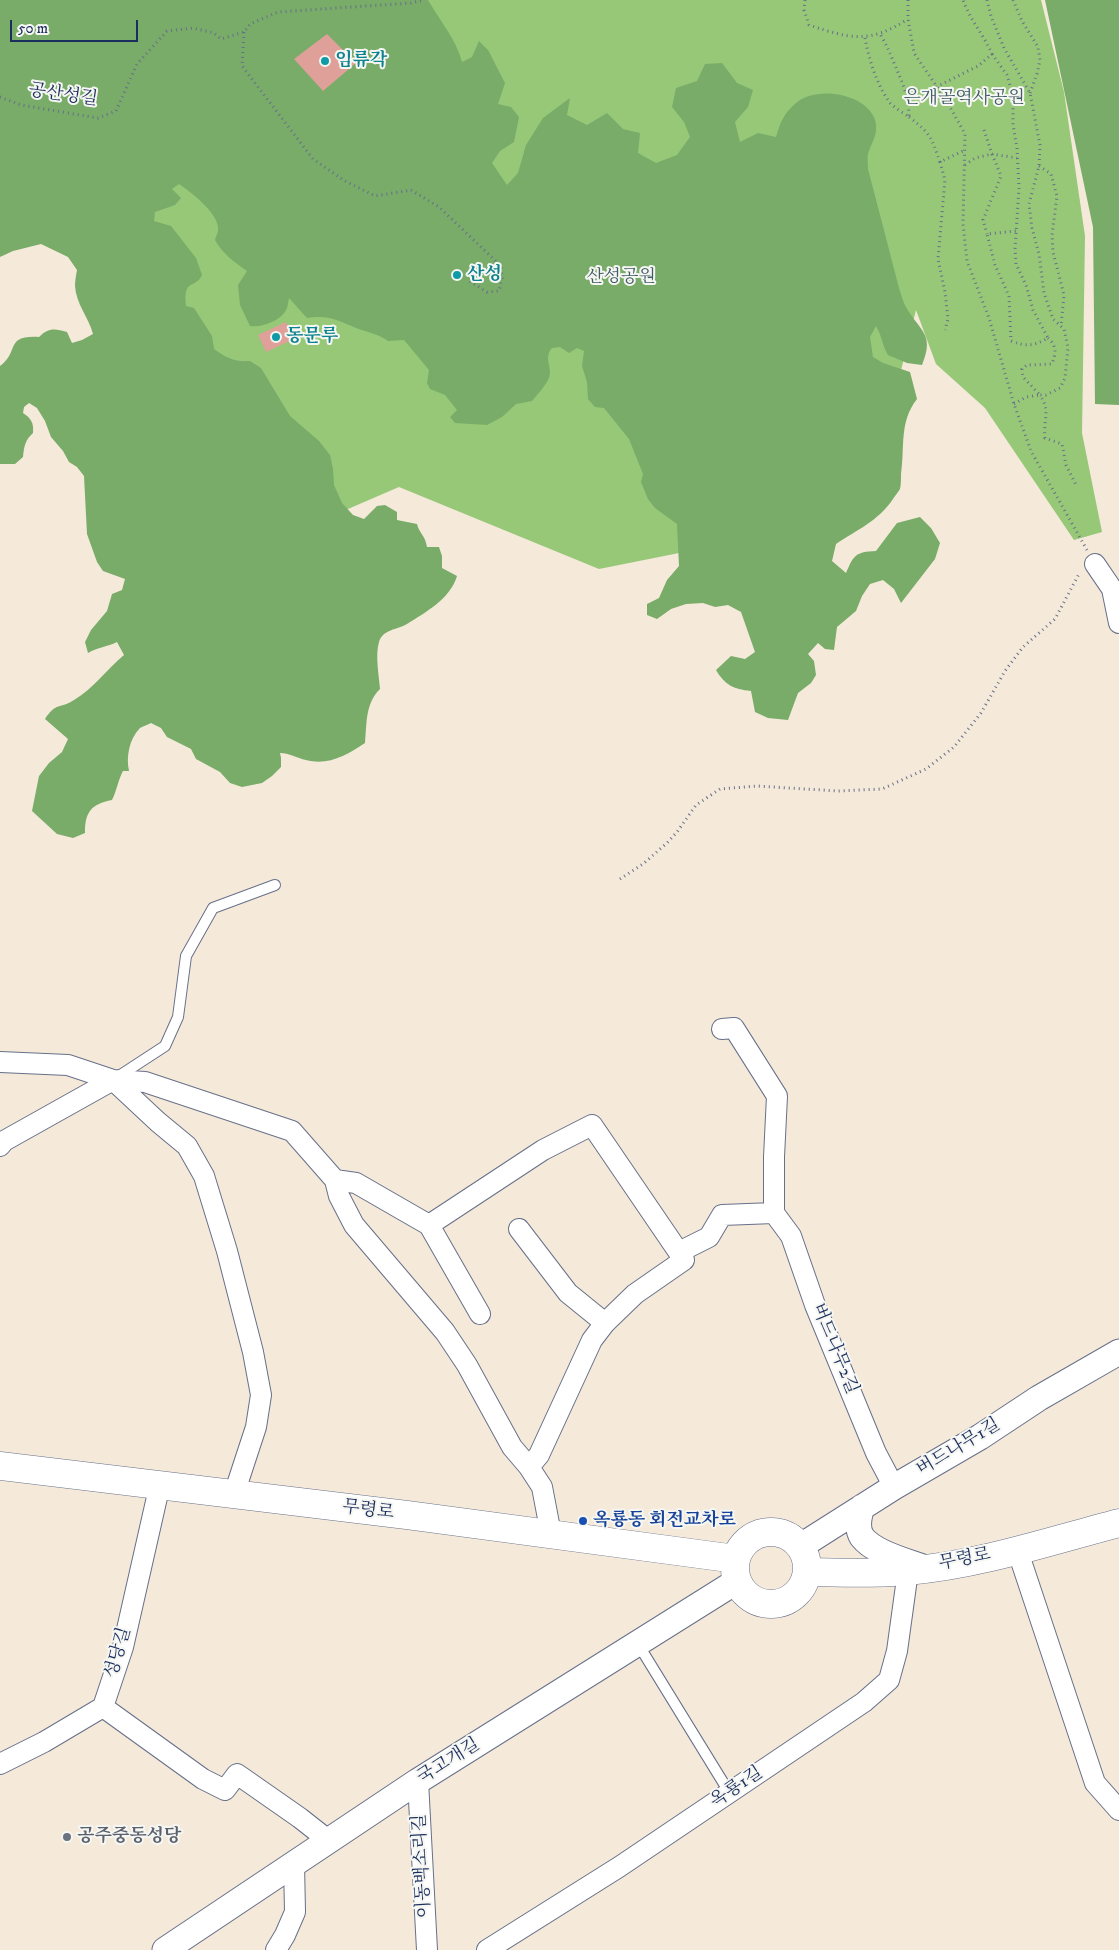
<!DOCTYPE html>
<meta charset="utf-8">
<style>
body{margin:0}
#map{position:relative;width:1119px;height:1950px;overflow:hidden;background:#f5e9da;font-family:"IM FELL DW Pica",serif}
canvas{display:block}
.scale{position:absolute;left:10px;top:20px;width:128px;height:22px;box-sizing:border-box;border:2px solid #1b2f5e;border-top:0;padding-left:6px;font-size:15px;line-height:18px;white-space:nowrap;color:#1b2f5e;-webkit-text-stroke:4px #f6f6f2;paint-order:stroke}
</style>
<div id="map">
<canvas width="1119" height="1950"></canvas>
<div class="scale">50 m</div>
</div>
<script>
const c = document.querySelector('canvas').getContext('2d');
c.lineJoin = 'round';
function fillPath(path, color) { c.fillStyle = color; c.fill(path, 'evenodd'); }
function trace(path, color, width, dash) { c.strokeStyle = color; c.lineWidth = width; c.lineCap = dash ? 'butt' : 'round'; c.setLineDash(dash || []); c.stroke(path); }
function label(font, color, halo, rows, align = 'center') {
  c.font = font + ' "IM FELL DW Pica","Noto Serif KR",serif'; c.lineWidth = 4; c.setLineDash([]); c.textBaseline = 'middle'; c.strokeStyle = halo; c.fillStyle = color; for (const [text, x, y, turn = 0] of rows) {
    c.save(); c.translate(x, y); c.rotate((+turn || 0) * Math.PI / 180); c.textAlign = isNaN(turn) ? turn : align; if (halo) c.strokeText(text, 0, 0); c.fillText(text, 0, 0); c.restore();
  }
}
fillPath(new Path2D(`
 M 0,0 L 1041,0 L 1064,92 L 1085,236 L 1082,433 L 1102,532 L 1074,540 L 985,408 L 936,364 L 916,310 L 878,463 L 789,531 L 599,569 L 399,487 L 253,550 Z`), '#96c878');
fillPath(new Path2D(`
 M 0,0 L 428,0 C 440,21 456,39 462,62 L 472,57 L 479,41 L 488,50 L 505,83 L 498,104 L 511,107 L 519,117 L 514,142 L 500,151 L 492,163 L 507,185 L 518,173 L 526,145 L 543,118 L 570,98 L 567,115 L 587,125 L 607,113 L 623,129 L 640,133 L 638,153 L 656,163 L 677,155 L 690,137 L 684,122 L 672,107 L 676,88 L 697,81 L 705,64 L 722,63 L 737,83 L 753,90 L 748,107 L 735,122 L 740,142 L 758,133 L 776,137 C 780,123 784,113 795,104 C 815,85 866,93 875,120 C 879,134 872,141 868,154 C 867,158 868,164 868,169 L 899,288 C 901,294 903,302 906,307 C 920,332 935,333 922,365 L 907,363 L 888,355 C 882,345 882,336 876,326 L 870,337 L 873,357 L 883,363 L 910,372 L 917,399 C 899,422 905,446 901,474 C 901,478 901,485 900,489 C 898,492 895,496 893,499 C 877,522 858,529 836,544 L 832,561 L 846,573 C 854,555 855,552 876,551 L 897,523 L 920,517 L 931,528 L 940,543 L 935,559 L 901,603 L 894,589 L 883,580 L 870,584 L 862,596 L 856,611 L 837,627 L 834,650 L 825,649 L 818,643 L 808,654 L 814,661 L 816,675 L 811,683 L 798,693 L 788,720 L 768,718 L 755,712 L 751,691 C 733,689 725,685 716,670 L 731,656 L 745,659 L 755,652 L 741,612 L 728,605 L 715,607 L 703,603 L 686,604 L 671,609 L 657,619 L 647,615 L 647,604 L 659,598 L 667,580 L 679,566 L 677,524 L 655,508 L 648,499 L 641,482 L 643,474 L 629,439 L 604,408 L 595,407 L 588,399 L 587,382 L 582,366 L 584,351 L 577,348 L 569,353 L 560,347 L 552,348 C 543,358 553,367 549,378 C 546,385 537,395 532,401 L 516,404 L 502,417 L 487,425 L 455,423 L 450,417 L 457,410 L 445,395 L 430,389 L 427,383 L 429,370 L 404,340 L 388,341 C 378,334 367,332 356,328 C 337,320 328,315 307,318 L 289,298 C 288,302 288,307 286,310 C 281,321 260,328 250,326 L 240,305 L 238,285 L 247,271 C 234,262 223,254 215,240 C 216,236 219,231 218,228 C 218,213 191,192 179,184 L 172,189 L 181,198 L 175,205 L 155,212 L 154,221 L 171,226 L 196,258 L 202,275 C 195,290 183,277 186,306 L 194,308 L 212,336 L 214,349 C 226,358 235,362 250,361 L 261,368 L 290,416 L 319,441 L 330,455 L 333,469 L 334,485 L 342,503 L 353,515 L 364,519 L 377,506 L 385,505 L 397,512 L 397,520 L 417,524 C 419,533 425,535 427,547 L 439,547 L 442,556 L 442,568 L 457,576 C 450,599 426,612 407,624 C 397,630 383,629 379,642 C 375,655 379,676 380,689 C 365,704 367,723 365,743 C 347,755 328,766 306,760 C 297,758 289,753 280,753 L 281,758 L 281,767 L 272,776 L 262,783 L 242,787 L 230,783 L 220,772 L 196,759 L 191,749 L 167,737 L 161,728 L 151,723 C 148,725 143,726 140,728 C 129,739 126,757 129,771 L 123,771 C 118,780 117,790 112,800 C 91,804 85,812 85,833 L 73,838 L 57,834 L 32,811 L 39,776 L 49,763 L 62,752 L 68,739 L 45,719 C 56,702 60,709 74,700 C 94,688 107,669 124,655 L 117,642 C 107,647 98,647 88,653 L 85,642 L 91,630 L 107,611 L 112,594 L 122,590 L 125,579 L 103,571 L 97,562 L 87,534 L 84,476 L 77,467 L 69,462 L 63,451 L 51,437 L 45,421 L 37,408 L 29,403 L 24,407 L 23,413 C 31,418 34,423 33,433 C 25,440 24,447 23,457 L 15,464 L 0,464 L 0,366 C 20,352 4,335 39,337 C 48,328 54,328 67,332 L 72,343 L 82,340 L 93,334 C 89,318 76,304 75,286 C 75,281 76,275 77,270 L 68,257 L 41,244 L 13,251 L 0,257 Z
 M 1045,0 L 1119,0 L 1119,405 L 1095,404 L 1093,227 Z`), '#78ac68');
fillPath(new Path2D(`
 M 327,34 L 356,63 L 323,91 L 294,59 Z
 M 286,322 L 294,339 L 266,352 L 258,335 Z`), '#dea099');
const service = new Path2D(`
 M 116,1078 L 165,1046 L 178,1017 L 186,956 L 213,908 L 275,885
 M 638,1644 L 729,1792`);
const minor = new Path2D(`
 M 1095,564 L 1112,589 L 1119,623
 M 0,1062 L 68,1065 L 113,1080 L 145,1082 L 292,1131 L 335,1180 L 339,1196 L 354,1225 L 445,1332 L 467,1365 L 512,1447 L 529,1467 L 539,1455 L 592,1340 L 605,1323
 M 113,1080 L 158,1122 L 187,1146 L 204,1176 L 227,1251 L 253,1352 L 261,1395 L 256,1427 L 234,1494
 M 0,1146 L 4,1141 L 113,1080
 M 335,1180 L 356,1183 L 429,1225 L 480,1314
 M 774,1213 L 791,1236 L 815,1305 L 876,1453 L 894,1487
 M 429,1225 L 543,1150 L 592,1125 L 684,1260 L 635,1294 L 605,1323 L 568,1293 L 519,1229
 M 679,1252 L 709,1237 L 722,1215 L 774,1213 L 774,1157 L 777,1096 L 734,1028 L 722,1029
 M 529,1467 L 542,1487 L 551,1534
 M 1017,1549 L 1095,1783 L 1119,1810
 M 103,1707 L 203,1779 L 225,1790 L 237,1774 L 300,1818 L 328,1840
 M 0,1764 L 44,1742 L 103,1707 L 123,1647 L 160,1484
 M 418,1781 L 427,1950
 M 276,1950 L 285,1935 L 295,1912 L 294,1863
 M 487,1950 L 619,1867 L 864,1702 L 889,1680 L 897,1651 L 908,1571`);
const tertiary = new Path2D(`
 M 862,1507 C 859,1516 856,1528 862,1537 C 874,1553 907,1561 925,1568
 M 801,1546 L 894,1487 L 980,1437 L 1039,1398 L 1119,1352
 M 165,1950 L 418,1781 L 737,1581`);
const secondary = new Path2D(`
 M 0,1466 L 407,1515 L 736,1559
 M735 1568a36 36 0 1 1 72 0a36 36 0 1 1-72 0Z
 M 808,1572 C 841,1573 874,1574 907,1571 C 979,1565 1050,1541 1119,1523`);
trace(service, '#677089', 12);
trace(minor, '#677089', 22);
trace(tertiary, '#677089', 27);
trace(secondary, '#677089', 29);
trace(new Path2D(`
 M 805,0 L 804,10 L 809,25 C 851,39 869,44 908,19
 M 908,0 L 908,19 L 914,53 L 946,100 L 965,134 L 963,224 L 967,261 L 989,318 L 1014,404 L 1031,451 L 1087,550
 M 987,0 L 991,16 L 1004,48 L 1030,93 L 1040,145 L 1039,166 L 1029,204 L 1032,228 L 1039,254 L 1044,293 L 1053,319 L 1064,329 L 1068,348 L 1065,378 L 1060,388 L 1046,395 L 1040,395 C 1051,412 1043,419 1045,438 L 1062,444 L 1066,465 L 1076,485
 M 1013,0 L 1022,21 L 1038,47 L 1040,60 L 1037,74 L 1030,93
 M 244,32 L 242,66 L 313,159 L 345,181 L 375,196 L 411,190 L 439,207 L 501,266 L 502,278 L 499,291 L 487,292 L 468,280
 M 865,38 C 869,60 877,85 890,103 C 895,108 903,113 909,117 C 909,96 902,82 894,63 C 890,53 886,44 880,34
 M 992,54 L 1007,75 L 1013,96 L 1013,125 L 1017,148 L 1019,188 L 1015,249 L 1016,264 L 1026,285 L 1033,310 L 1048,338 C 1034,346 1026,347 1011,341 L 1009,296 L 995,265 L 987,234 L 1016,231
 M 936,87 L 978,66 L 992,54 C 984,35 970,20 963,0
 M 0,97 L 21,105 L 98,118 L 116,111 L 137,64 L 167,31 L 193,28 L 214,33 L 221,39 L 244,32 L 250,24 L 278,12 L 411,3 L 424,0
 M 909,117 C 931,134 931,137 940,162 L 965,150
 M 984,130 L 992,154 L 1017,158
 M 940,162 L 945,180 L 938,259 L 945,292 L 948,319 L 945,330
 M 965,165 L 975,158 L 992,154 L 1001,176 L 983,220 L 987,234
 M 1039,166 L 1051,174 L 1057,196 L 1052,235 L 1053,252 L 1064,295 L 1061,326
 M 1014,404 L 1026,397 L 1040,395 L 1023,377 L 1022,369 L 1027,365 L 1052,364 C 1056,353 1057,346 1048,338
 M 620,879 L 643,864 L 667,843 L 677,832 L 696,805 L 720,789 L 757,786 L 838,791 L 882,789 L 926,769 L 954,747 L 981,713 L 1005,671 L 1023,647 L 1055,619 L 1080,572`), '#677089', 3, [1, 4]);
trace(service, '#fff', 10);
trace(minor, '#fff', 20);
trace(tertiary, '#fff', 25);
trace(secondary, '#fff', 28);
for (const [x, y, r, color] of [
 [325,61,5,"#0f9aa8"],
 [457,275,5,"#0f9aa8"],
 [276,337,5,"#0f9aa8"],
 [583,1521,5,"#1a4fb4"],
 [67,1837,5,"#6b7280"]
]) { const dot = new Path2D(); dot.arc(x, y, r, 0, 2 * Math.PI); c.fillStyle = color; c.fill(dot); trace(dot, '#f6f6f2', 2); }
label('bold 18px', '#0d838f', '#f6f6f2', [
 ["임류각",335,61],
 ["산성",467,275],
 ["동문루",286,337]
], 'left');
label('18px', '#1b2f5e', '#f6f6f2', [
 ["공산성길",63,96,8],
 ["버드나무2길",834,1349,68],
 ["버드나무1길",959,1448,-31],
 ["무령로",368,1511,7],
 ["무령로",965,1560,-11],
 ["성당길",119,1653,-74],
 ["국고개길",449,1762,-32],
 ["옥룡1길",737,1788,-34],
 ["이동백소리길",423,1866,-93]
]);
label('18px', '#405d66', '#f6f6f2', [
 ["은개골역사공원",964,99],
 ["산성공원",621,278]
]);
label('bold 18px', '#164399', '#f6f6f2', [
 ["옥룡동 회전교차로",593,1521]
], 'left');
label('bold 18px', '#5b616d', '#f6f6f2', [
 ["공주중동성당",77,1837]
], 'left');
</script>
